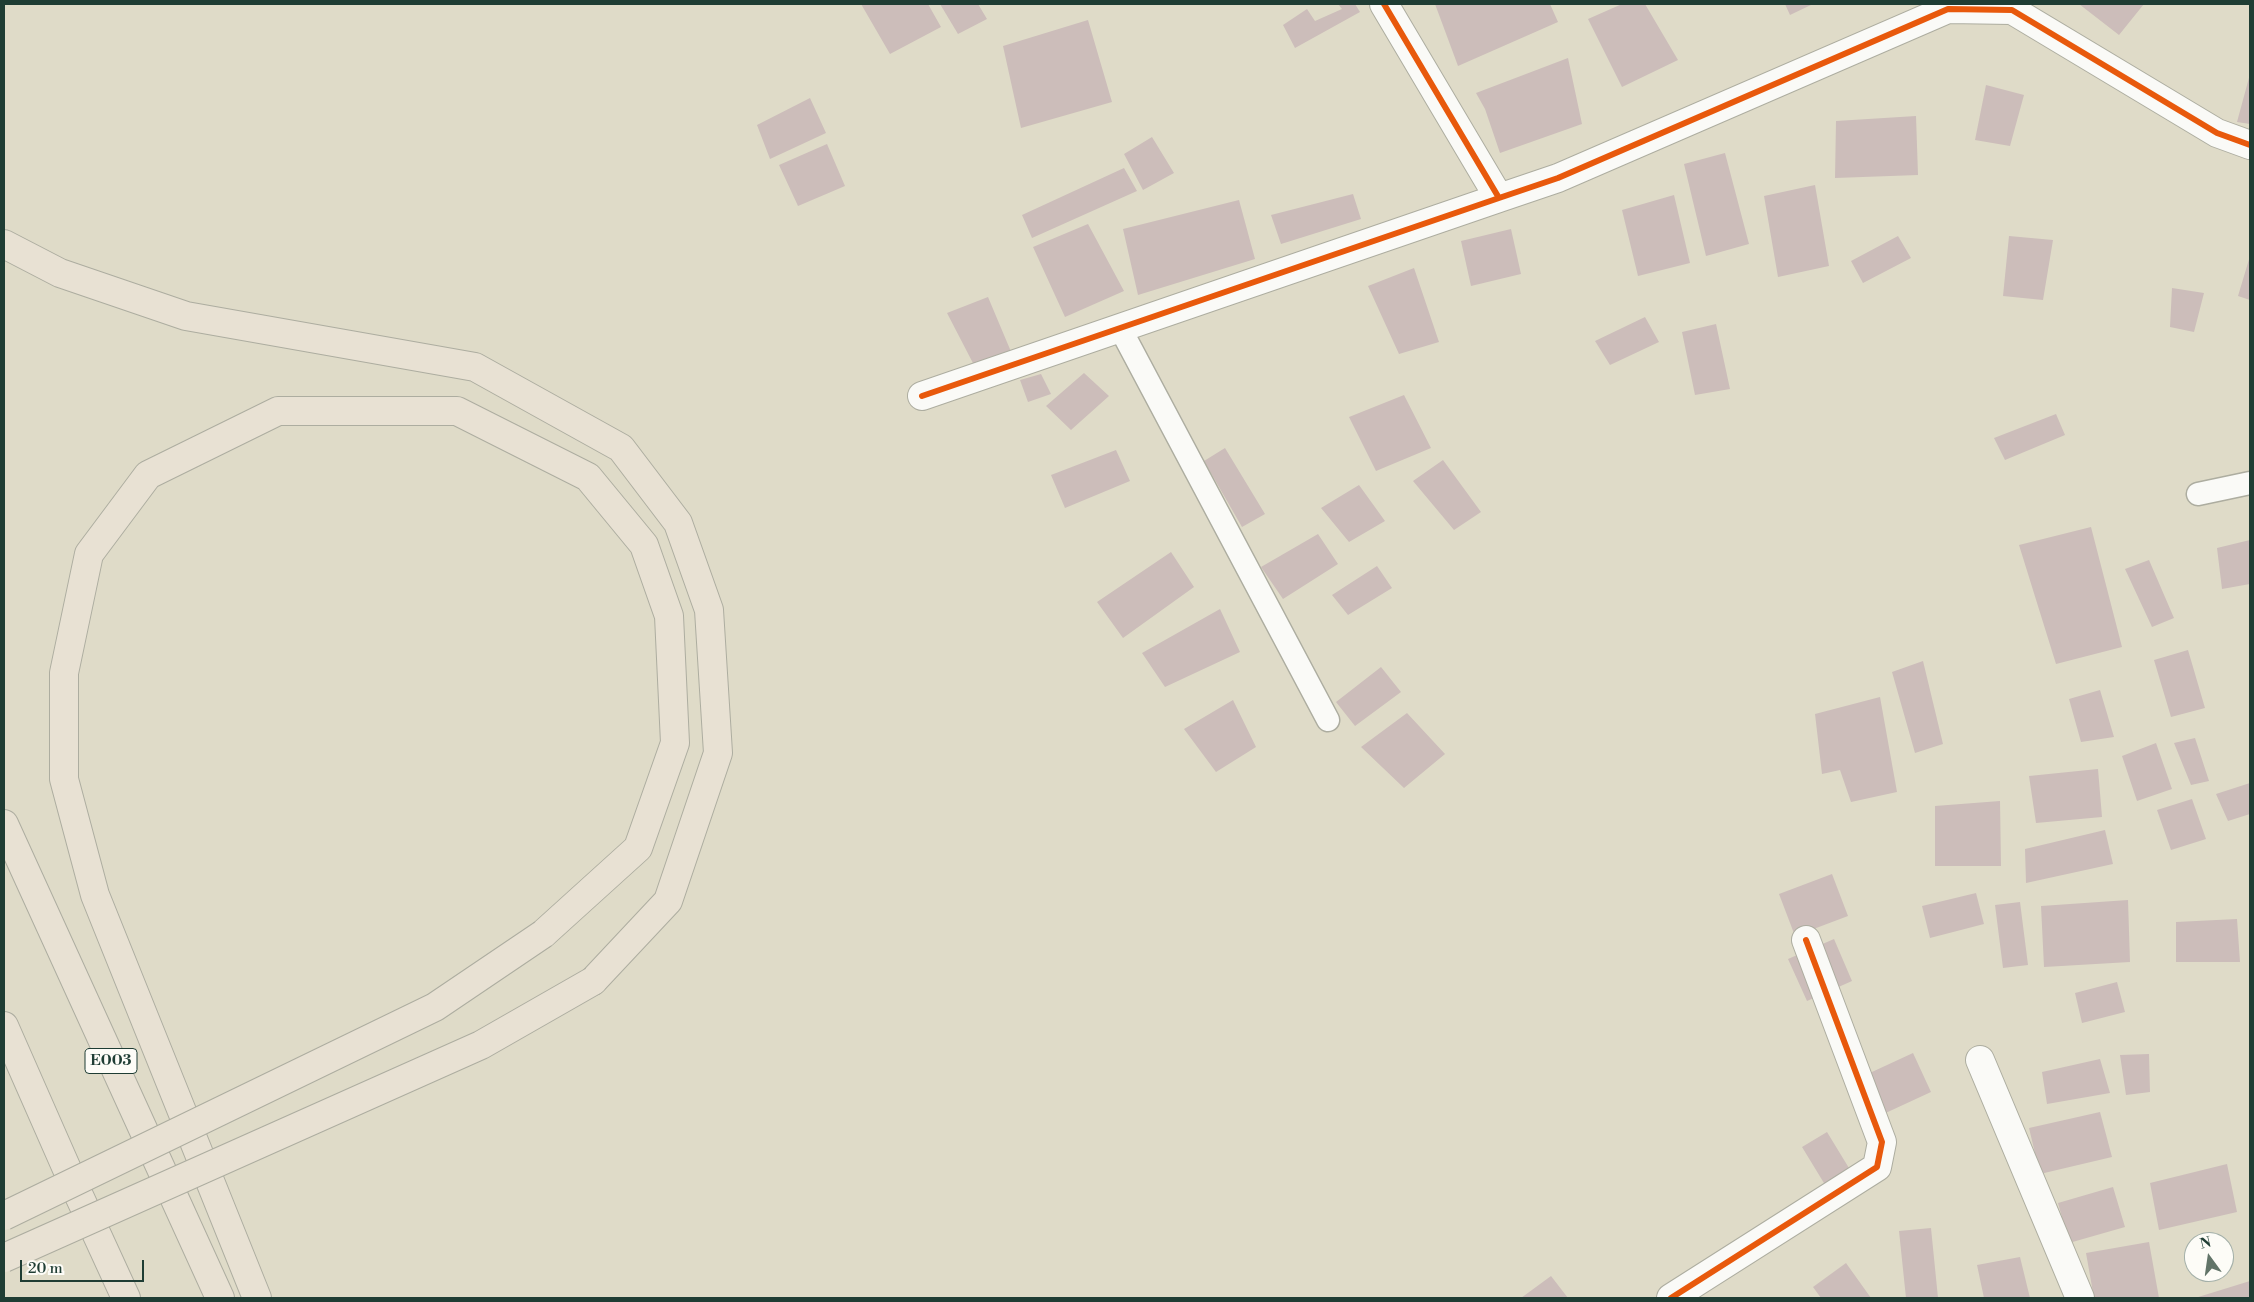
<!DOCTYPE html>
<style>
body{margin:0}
#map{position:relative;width:2254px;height:1302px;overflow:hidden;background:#dfdbc8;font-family:"Libre Bodoni",serif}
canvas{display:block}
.frame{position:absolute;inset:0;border:5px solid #1f3d34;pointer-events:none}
.north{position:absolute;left:2184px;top:1232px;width:50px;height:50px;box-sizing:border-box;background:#fdfcf7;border:1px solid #a4b0a9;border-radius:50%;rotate:346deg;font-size:14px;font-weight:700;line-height:20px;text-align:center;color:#1f3d34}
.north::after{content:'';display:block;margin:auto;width:18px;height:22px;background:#627468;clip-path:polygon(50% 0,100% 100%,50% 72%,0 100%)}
.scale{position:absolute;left:20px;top:1260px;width:124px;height:22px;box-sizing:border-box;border:2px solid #1f3d34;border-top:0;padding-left:6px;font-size:15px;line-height:18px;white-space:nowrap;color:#1f3d34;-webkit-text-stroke:4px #fdfcf7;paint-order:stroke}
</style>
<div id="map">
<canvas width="2254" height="1302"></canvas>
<div class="frame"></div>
<div class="north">N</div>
<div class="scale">20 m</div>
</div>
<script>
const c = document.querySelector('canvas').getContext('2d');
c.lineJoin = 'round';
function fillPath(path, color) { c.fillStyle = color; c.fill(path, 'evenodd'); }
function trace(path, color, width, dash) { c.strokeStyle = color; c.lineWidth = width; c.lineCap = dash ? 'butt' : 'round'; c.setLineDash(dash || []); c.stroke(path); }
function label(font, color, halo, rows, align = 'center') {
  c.font = font + ' "Libre Bodoni",serif'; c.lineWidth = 4; c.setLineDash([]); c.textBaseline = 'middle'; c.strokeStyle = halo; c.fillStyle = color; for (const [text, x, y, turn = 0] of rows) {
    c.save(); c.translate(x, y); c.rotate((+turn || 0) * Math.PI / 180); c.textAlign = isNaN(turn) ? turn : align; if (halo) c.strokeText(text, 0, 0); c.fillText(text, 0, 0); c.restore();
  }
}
fillPath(new Path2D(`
 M 861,4 L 928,4 L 941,27 L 890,54 Z
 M 940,4 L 978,4 L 987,19 L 958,34 Z
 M 1338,4 L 1355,4 L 1360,12 L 1295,48 L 1283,25 L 1307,9 L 1315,21 L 1342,9 Z
 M 1435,4 L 1550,4 L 1558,22 L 1458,66 Z
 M 1622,4 L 1645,4 L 1678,60 L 1622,87 L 1588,19 Z
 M 1785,4 L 1813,4 L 1790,15 Z
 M 2079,4 L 2144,4 L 2119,35 Z
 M 1088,20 L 1112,102 L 1021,128 L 1003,46 Z
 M 1568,58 L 1582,124 L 1500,153 L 1485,109 L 1476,93 Z
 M 2250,74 L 2250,124 L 2237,122 Z
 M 1986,85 L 2024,95 L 2010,146 L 1975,140 Z
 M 810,98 L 826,133 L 770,159 L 757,125 Z
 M 1916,116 L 1918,175 L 1835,178 L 1836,121 Z
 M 1152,137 L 1174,173 L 1143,190 L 1124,154 Z
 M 827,144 L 845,186 L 798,206 L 779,165 Z
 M 1725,153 L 1749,244 L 1706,256 L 1684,164 Z
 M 1124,168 L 1137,191 L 1032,238 L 1022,215 Z
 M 1815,185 L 1829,266 L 1778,277 L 1764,196 Z
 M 1353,194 L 1361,219 L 1281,244 L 1271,215 Z
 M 1674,195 L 1690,263 L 1638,276 L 1622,210 Z
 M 1239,200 L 1255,259 L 1138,295 L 1123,229 Z
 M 1088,224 L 1124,291 L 1065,317 L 1033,247 Z
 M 1511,229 L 1521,274 L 1471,286 L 1461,241 Z
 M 1898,236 L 1911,258 L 1863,283 L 1851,261 Z
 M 2009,236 L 2053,240 L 2043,300 L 2003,296 Z
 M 2250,256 L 2250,300 L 2238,296 Z
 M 1414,268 L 1439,342 L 1399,354 L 1368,286 Z
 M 2172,288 L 2204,293 L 2194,332 L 2170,327 Z
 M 988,297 L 1012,354 L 975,367 L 947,313 Z
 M 1645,317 L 1659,342 L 1610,365 L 1595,341 Z
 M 1716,324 L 1730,389 L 1695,395 L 1682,332 Z
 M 1084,373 L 1109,396 L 1071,430 L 1046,406 Z
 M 1041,374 L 1051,394 L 1028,402 L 1020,380 Z
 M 1404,395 L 1431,448 L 1376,471 L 1349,417 Z
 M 2056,414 L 2065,435 L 2005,460 L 1994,438 Z
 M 1225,448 L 1265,514 L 1242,527 L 1204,461 Z
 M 1116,450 L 1130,481 L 1065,508 L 1051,475 Z
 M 1443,460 L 1481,512 L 1454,530 L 1413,481 Z
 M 1359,485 L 1385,521 L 1349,542 L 1321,508 Z
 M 2091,527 L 2122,647 L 2056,664 L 2019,545 Z
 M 1318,534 L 1338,564 L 1283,599 L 1261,567 Z
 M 2250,540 L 2250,584 L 2222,589 L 2217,548 Z
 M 1171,552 L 1194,587 L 1123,638 L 1097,602 Z
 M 2149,560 L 2174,618 L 2152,627 L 2125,569 Z
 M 1377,566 L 1392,588 L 1348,615 L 1332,595 Z
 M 1220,609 L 1240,652 L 1165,687 L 1142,653 Z
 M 2188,650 L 2205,708 L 2171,717 L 2154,660 Z
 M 1923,661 L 1943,744 L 1915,753 L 1892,672 Z
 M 1381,667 L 1401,692 L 1355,726 L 1336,702 Z
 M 2100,690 L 2114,737 L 2081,742 L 2069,699 Z
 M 1880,697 L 1897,792 L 1851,802 L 1840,770 L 1822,774 L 1815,714 Z
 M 1233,700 L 1256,747 L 1216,772 L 1184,729 Z
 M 1407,713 L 1445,754 L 1404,788 L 1361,747 Z
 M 2195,738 L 2209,781 L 2191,785 L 2174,743 Z
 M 2156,743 L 2172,789 L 2137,801 L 2122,756 Z
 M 2098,769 L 2102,817 L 2036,823 L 2029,776 Z
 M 2250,783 L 2250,814 L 2228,821 L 2216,794 Z
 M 2192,799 L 2206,839 L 2171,850 L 2157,810 Z
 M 2000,801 L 2001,866 L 1935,866 L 1935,806 Z
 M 2105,830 L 2113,864 L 2026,883 L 2025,849 Z
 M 1832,874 L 1848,916 L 1795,936 L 1779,894 Z
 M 1976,893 L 1984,924 L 1930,938 L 1922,906 Z
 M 2128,900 L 2130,962 L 2044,967 L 2041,906 Z
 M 2020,902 L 2028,965 L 2003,968 L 1995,905 Z
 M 2237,919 L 2240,962 L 2176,962 L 2176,922 Z
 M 1834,939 L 1852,981 L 1807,1001 L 1788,959 Z
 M 2117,982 L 2125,1012 L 2082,1023 L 2075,993 Z
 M 1913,1053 L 1931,1092 L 1864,1123 L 1846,1084 Z
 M 2149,1054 L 2150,1092 L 2126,1095 L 2120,1055 Z
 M 2100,1059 L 2110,1093 L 2047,1104 L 2042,1072 Z
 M 2100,1112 L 2112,1157 L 2040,1174 L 2029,1128 Z
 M 1827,1132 L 1852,1173 L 1827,1188 L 1802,1147 Z
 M 2227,1164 L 2237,1212 L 2159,1230 L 2150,1183 Z
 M 2113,1187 L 2125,1227 L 2069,1243 L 2058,1203 Z
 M 1931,1228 L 1938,1298 L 1906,1298 L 1899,1231 Z
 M 2149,1242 L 2159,1298 L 2094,1298 L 2086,1253 Z
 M 2020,1257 L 2030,1298 L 1984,1298 L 1977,1265 Z
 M 1846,1263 L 1871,1298 L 1821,1298 L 1813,1287 Z
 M 1551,1276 L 1568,1298 L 1521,1298 Z
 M 2250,1281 L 2250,1298 L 2195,1298 Z`), '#ccbdba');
const service = new Path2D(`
 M 1120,328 L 1328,720
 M 2198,494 L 2250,483`);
const minor = new Path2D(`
 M 1384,4 L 1499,198 L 1558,178 L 1948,9 L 2012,10 L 2217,133 L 2250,145
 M 922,396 L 1499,198
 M 1980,1060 L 2080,1298
 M 1671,1298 L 1877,1167 L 1882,1142 L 1806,940`);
const motorway = new Path2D(`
 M 4,244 L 60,273 L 186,316 L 475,367 L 621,448 L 678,523 L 709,610 L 718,753 L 668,901 L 593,981
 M 4,824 L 220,1298
 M 4,1026 L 70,1176 L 126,1298
 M 257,1298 L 95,895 L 64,779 L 64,673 L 89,554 L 148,475 L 278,411 L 457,411 L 588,477 L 644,545 L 669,616 L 675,743 L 638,848 L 543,934`);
trace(service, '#adada0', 25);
trace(minor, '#adada0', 30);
trace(motorway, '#adada0', 30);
trace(service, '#fafaf7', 22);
trace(minor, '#fafaf7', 28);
trace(motorway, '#e8e1d3', 28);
const motorwayBridge = new Path2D(`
 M 4,1216 L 435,1007 L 543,934
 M 4,1258 L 481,1045 L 593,981`);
trace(motorwayBridge, '#adada0', 30, []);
trace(motorwayBridge, '#e8e1d3', 28);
trace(new Path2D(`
 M 1384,4 L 1499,198 L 1558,178 L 1948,9 L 2012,10 L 2217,133 L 2250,145
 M 922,396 L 1499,198
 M 1671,1298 L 1877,1167 L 1882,1142 L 1806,940`), '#e8590c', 6);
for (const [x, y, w] of [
 [111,1061,52]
]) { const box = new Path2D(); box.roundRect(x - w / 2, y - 12.5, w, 25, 4); c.fillStyle = '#fdfcf7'; c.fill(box); trace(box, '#1f3d34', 1); }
label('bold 15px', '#1f3d34', null, [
 ["E003",111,1061]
]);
</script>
